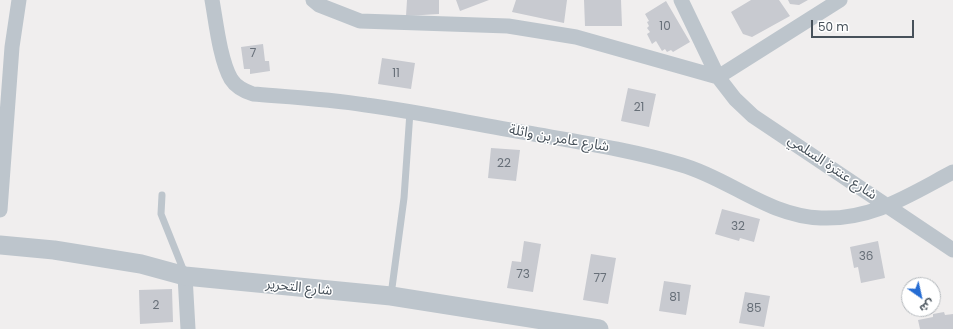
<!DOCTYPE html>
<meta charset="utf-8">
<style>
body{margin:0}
#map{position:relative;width:953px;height:329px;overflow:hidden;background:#f0eeee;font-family:Poppins,"Noto Sans Arabic",sans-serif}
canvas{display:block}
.north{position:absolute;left:901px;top:277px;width:40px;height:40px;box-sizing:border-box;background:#fff;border:1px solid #b5b9bd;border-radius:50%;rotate:146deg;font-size:11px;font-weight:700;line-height:16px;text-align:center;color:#47515a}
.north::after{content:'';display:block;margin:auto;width:14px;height:18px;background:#256cd3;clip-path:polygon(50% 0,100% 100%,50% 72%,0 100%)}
.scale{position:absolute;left:811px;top:20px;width:103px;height:18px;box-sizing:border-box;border:2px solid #47515a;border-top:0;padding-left:5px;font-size:12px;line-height:14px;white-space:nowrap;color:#47515a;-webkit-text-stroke:3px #fff;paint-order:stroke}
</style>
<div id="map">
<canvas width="953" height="329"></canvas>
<div class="north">ش</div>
<div class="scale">50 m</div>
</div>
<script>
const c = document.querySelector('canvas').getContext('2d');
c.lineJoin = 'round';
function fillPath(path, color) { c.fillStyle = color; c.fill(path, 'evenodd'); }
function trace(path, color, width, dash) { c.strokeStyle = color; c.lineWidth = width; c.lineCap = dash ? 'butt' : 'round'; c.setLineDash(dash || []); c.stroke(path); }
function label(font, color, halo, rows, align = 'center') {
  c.font = font + ' Poppins,"Noto Sans Arabic",sans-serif'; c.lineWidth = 3; c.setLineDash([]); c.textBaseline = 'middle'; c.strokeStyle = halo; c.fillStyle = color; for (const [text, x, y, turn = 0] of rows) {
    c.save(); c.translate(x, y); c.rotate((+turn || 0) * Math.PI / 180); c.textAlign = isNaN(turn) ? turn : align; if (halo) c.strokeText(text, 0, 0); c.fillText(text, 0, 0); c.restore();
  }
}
fillPath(new Path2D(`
 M 407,0 L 439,0 L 439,14 L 406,16 Z
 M 456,0 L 489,0 L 460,11 Z
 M 516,0 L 567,0 L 564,23 L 512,12 Z
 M 584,0 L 621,0 L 622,26 L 585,26 Z
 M 751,0 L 779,0 L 790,16 L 752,37 L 743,34 L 731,12 Z
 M 788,0 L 808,0 L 799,5 L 790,4 Z
 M 666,1 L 690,42 L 673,52 L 671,50 L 667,52 L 665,49 L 662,51 L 656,41 L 652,44 L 647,34 L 650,32 L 647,28 L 649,26 L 647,22 L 649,21 L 645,14 Z
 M 263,44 L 265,61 L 269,61 L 270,71 L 250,74 L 250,69 L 244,69 L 241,47 Z
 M 382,58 L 415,63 L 411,89 L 378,84 Z
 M 628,88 L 656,94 L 649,127 L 621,121 Z
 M 491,148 L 520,150 L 516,181 L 488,178 Z
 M 722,209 L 760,219 L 754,242 L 740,238 L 739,241 L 715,234 Z
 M 524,241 L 541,244 L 533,292 L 507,288 L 512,261 L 521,262 Z
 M 878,241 L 885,278 L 861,283 L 858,267 L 854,268 L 850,247 Z
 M 591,254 L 616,258 L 608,304 L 583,300 Z
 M 664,281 L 691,285 L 686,315 L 659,311 Z
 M 172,289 L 173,322 L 140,324 L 139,290 Z
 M 745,292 L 770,296 L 764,327 L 739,323 Z
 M 944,312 L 945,315 L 953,314 L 953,329 L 920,329 L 918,320 L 933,317 L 933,314 Z`), '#c8cad0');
trace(new Path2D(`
 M 162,195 L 161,214 L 185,274
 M 391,295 L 404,198 L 410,112`), '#bdc5cc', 7);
trace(new Path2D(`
 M 212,0 C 216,22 220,60 231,79 C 236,87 244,91 253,94 C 291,97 329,99 366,105 C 420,112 474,124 528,133 C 579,142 632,150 682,165 C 730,179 768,216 821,218 C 873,220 909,195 953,172
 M 313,0 L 319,5 L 360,21 L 508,26 L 576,37 L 718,77 L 840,0
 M 681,0 L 718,77 L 735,99 L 753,116 L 953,250
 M 0,210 L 12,47 L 19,0
 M 185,276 L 188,329`), '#bdc5cc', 15);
trace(new Path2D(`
 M 0,245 L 54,250 L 141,264 L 185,276 L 391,296 L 599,329`), '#bdc5cc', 19);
label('12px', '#676f78', null, [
 ["10",665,27],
 ["7",253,54],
 ["11",396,74],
 ["21",639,108],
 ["22",504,164],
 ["32",738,227],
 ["36",866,257],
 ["73",523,275],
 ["77",600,279],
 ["81",675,298],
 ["2",156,306],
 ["85",754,309]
]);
label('14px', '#47515a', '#fff', [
 ["شارع عامر بن واثلة",559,139,10],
 ["شارع عنترة السلمي",832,168,34],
 ["شارع التحرير",299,288,6]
]);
</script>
